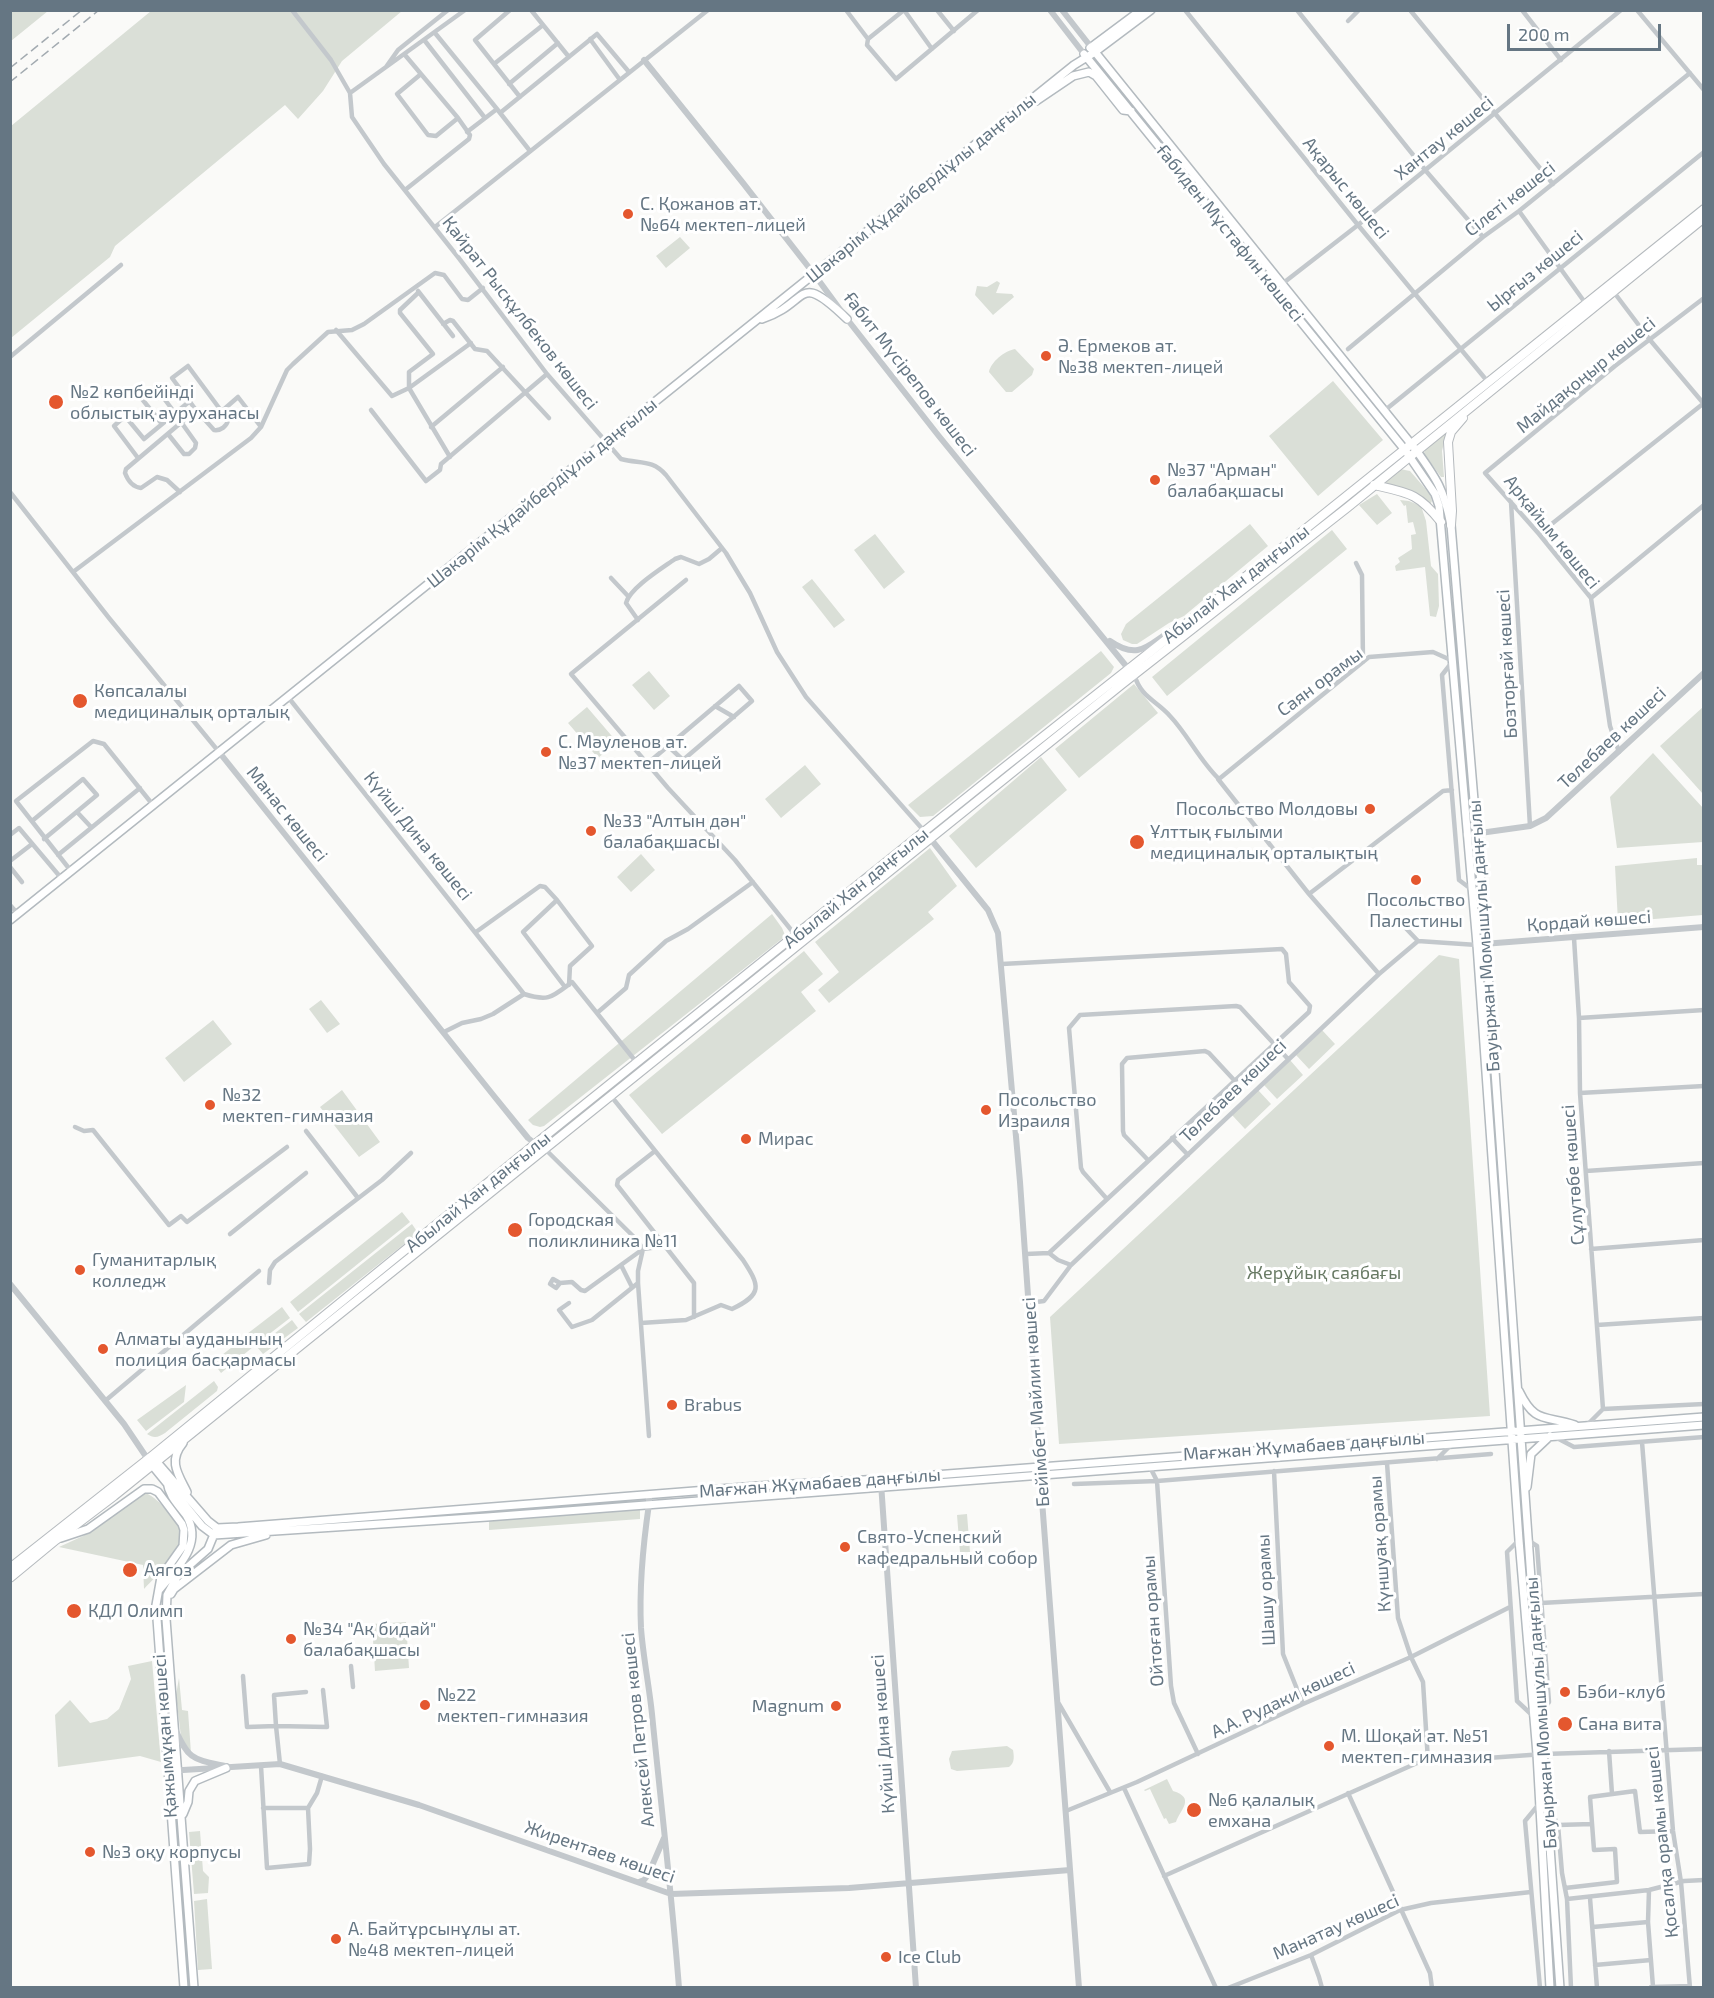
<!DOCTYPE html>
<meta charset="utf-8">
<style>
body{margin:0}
#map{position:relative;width:1714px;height:1998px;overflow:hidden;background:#fafaf8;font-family:"Exo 2",sans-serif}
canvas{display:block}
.frame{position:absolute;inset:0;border:12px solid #657683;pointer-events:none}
.scale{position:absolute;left:1507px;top:24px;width:154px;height:27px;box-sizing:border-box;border:3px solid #657683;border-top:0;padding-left:8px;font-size:18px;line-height:21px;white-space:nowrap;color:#657683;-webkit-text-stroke:4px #fff;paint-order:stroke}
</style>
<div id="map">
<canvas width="1714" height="1998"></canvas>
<div class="frame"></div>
<div class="scale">200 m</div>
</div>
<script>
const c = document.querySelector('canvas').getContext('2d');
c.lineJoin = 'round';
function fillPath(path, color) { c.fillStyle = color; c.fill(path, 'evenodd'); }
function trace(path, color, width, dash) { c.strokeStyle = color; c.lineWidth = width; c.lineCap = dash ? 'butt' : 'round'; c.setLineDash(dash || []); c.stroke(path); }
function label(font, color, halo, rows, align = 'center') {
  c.font = font + ' "Exo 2",sans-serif'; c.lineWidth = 6; c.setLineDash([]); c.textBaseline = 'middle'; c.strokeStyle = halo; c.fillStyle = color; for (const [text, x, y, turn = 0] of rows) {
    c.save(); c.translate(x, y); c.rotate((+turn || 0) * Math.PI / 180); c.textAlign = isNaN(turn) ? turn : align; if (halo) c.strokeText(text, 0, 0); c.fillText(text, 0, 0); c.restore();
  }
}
fillPath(new Path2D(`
 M 11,10 L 48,10 L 48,11 L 11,41 Z
 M 151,11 L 402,11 L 342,61 L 323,91 L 298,119 L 285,105 L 115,246 L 110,257 L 11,338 L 11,126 Z
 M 680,237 L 690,248 L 666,268 L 656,256 Z
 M 997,281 L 1000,283 L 996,293 L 1012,294 L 1014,297 L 993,315 L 975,295 L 977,286 L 987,287 Z
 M 1015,349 L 1034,369 L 1032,375 L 1012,392 L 1006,392 L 989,372 C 991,362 1004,351 1015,349 Z
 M 1333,381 L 1383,440 L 1318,496 L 1269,436 Z
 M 1447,431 L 1442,451 L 1444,477 L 1441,477 L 1424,454 L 1425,447 Z
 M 1400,469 L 1410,471 L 1430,494 L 1432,501 L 1430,505 C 1416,491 1402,488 1383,484 L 1385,480 Z
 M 1377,494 L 1392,513 L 1377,525 L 1359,505 Z
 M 1400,500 L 1409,501 L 1421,506 L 1426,521 L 1431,566 L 1438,574 L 1439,606 L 1436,617 L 1430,616 L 1425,567 L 1396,571 L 1395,566 L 1400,562 L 1398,558 L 1412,549 L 1411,535 L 1416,534 L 1413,522 L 1408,523 L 1406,505 L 1404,506 Z
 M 1250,524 L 1268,546 L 1184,616 L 1169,623 L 1137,644 L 1132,644 L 1123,640 L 1121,634 L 1126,624 Z
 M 1332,530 L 1347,549 L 1167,696 L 1152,677 Z
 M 875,534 L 905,572 L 884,589 L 854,550 Z
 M 812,579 L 845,620 L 834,628 L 802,587 Z
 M 1101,651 L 1114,667 L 1111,673 L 933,816 L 920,817 L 908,805 Z
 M 649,671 L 670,696 L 654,710 L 632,685 Z
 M 1134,684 L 1158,713 L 1079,778 L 1055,749 Z
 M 587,707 L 617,742 L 598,758 L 568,723 Z
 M 1703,707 L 1703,794 L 1660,746 Z
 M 1653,753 L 1703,808 L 1703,842 L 1617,848 L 1610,797 Z
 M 1041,757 L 1067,790 L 976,868 L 949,836 Z
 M 805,765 L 821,784 L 781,818 L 765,799 Z
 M 930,848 L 957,886 L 928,912 L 934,919 L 829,1003 L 818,990 L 839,972 L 815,942 Z
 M 641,854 L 655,870 L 631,892 L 617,877 Z
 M 1697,858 L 1697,865 L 1703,865 L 1703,915 L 1618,922 L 1615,866 Z
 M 772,914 L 782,928 L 785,935 L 783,938 L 544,1126 L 540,1127 L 533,1125 L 528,1120 Z
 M 804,951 L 823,974 L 801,992 L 816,1011 L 662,1134 L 629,1095 Z
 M 1439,955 L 1459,959 L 1490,1416 L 1059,1444 L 1050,1317 Z
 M 321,1000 L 340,1024 L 327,1033 L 309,1009 Z
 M 213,1020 L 232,1044 L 184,1082 L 165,1058 Z
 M 1322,1030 L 1335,1044 L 1309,1069 L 1296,1055 Z
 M 1290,1060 L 1303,1075 L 1277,1099 L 1264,1085 Z
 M 342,1090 L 380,1142 L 359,1157 L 320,1107 Z
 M 1258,1090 L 1271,1104 L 1245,1129 L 1232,1115 Z
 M 402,1212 L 410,1222 L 298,1312 L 290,1302 Z
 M 412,1224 L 418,1233 L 306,1322 L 299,1314 Z
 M 282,1307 L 290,1318 L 255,1345 L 247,1334 Z
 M 292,1320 L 298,1328 L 263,1354 L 257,1347 Z
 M 245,1337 L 253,1347 L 221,1373 L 213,1362 Z
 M 214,1381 L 218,1387 L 217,1391 L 165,1433 C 159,1437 154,1439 147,1434 Z
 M 186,1385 L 184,1402 L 146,1431 L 137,1420 Z
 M 145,1493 C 154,1496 160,1503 167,1511 C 171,1515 177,1520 179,1525 C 190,1549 157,1574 144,1589 L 143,1565 L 59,1547 L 83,1536 Z
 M 640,1508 L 640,1519 L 489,1530 L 489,1519 Z
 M 967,1514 L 970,1552 L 960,1552 L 957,1515 Z
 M 406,1622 L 409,1668 L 375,1671 L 372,1624 Z
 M 152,1661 L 161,1762 L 140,1756 L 58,1767 L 55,1715 L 70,1700 L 90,1723 L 107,1719 L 119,1709 L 131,1679 L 128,1666 Z
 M 179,1678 L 182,1710 L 188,1711 L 191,1753 L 181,1737 L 176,1695 Z
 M 1007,1746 L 1013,1750 C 1014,1756 1015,1763 1009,1767 L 957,1771 L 951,1769 L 949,1759 L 952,1751 Z
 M 1167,1779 L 1173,1791 C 1196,1798 1180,1810 1176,1822 L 1169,1824 L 1166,1818 L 1164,1819 L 1150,1789 L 1145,1791 L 1144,1790 Z
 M 200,1831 L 203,1871 L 209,1877 L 208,1893 L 194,1894 L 189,1832 Z
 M 207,1899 L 212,1969 L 198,1970 L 194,1901 Z`), '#dadfd7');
const secondary = new Path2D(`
 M 1091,47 L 1416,450 C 1437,479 1444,490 1451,525 L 1486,944 L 1560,1988
 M 1090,48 L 1141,10
 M 1084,54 L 1405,450 L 1435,494 L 1439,506 L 1477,945 L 1519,1540 L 1537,1754 L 1550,1988
 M 1036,101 L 1073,76 L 1089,72 L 1096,76 L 1123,110 L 1131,111
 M 762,319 C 811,303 795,269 847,319
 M 10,920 L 1074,65 L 1095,52 L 1151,10
 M 1519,1391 C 1535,1424 1544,1415 1575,1425
 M 183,1443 C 168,1461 178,1474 187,1492
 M 156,1461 L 208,1521 L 217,1528 L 238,1527 L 758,1486 L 881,1479 L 1704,1417
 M 152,1465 L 202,1526 L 214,1535
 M 1527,1487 L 1531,1454 L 1550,1436
 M 214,1535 L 487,1517 L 1704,1425
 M 61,1538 L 88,1529 L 144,1489 L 152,1489 L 158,1492 L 182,1524 L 184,1530 L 183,1546 L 161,1577 L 156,1605 L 184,1988
 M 177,1577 L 167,1595 L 166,1619 L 194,1988
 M 174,1579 L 208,1549 L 215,1532
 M 159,1590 C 177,1568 204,1544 186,1515 C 178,1504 169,1496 167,1482
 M 171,1594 L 174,1589 L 231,1545 L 266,1535
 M 183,1814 L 188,1802 L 189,1791 L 195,1781 L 226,1768`);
const primary = new Path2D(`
 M 1374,485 C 1409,493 1418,493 1441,522
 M 1451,525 L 1452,511 L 1448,442 L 1451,432 L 1463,418
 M 10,1568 L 152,1456 L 534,1145 L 1002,769 L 1278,551 L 1704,209
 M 10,1578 L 56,1540 L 114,1496 L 310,1338 L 1121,685 L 1348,507 L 1704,218`);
trace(secondary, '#b3babf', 10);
trace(primary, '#b5babe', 10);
trace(new Path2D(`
 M 292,10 L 331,60 L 350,93 L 352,117 L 384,164 L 458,257 L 547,374 L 621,459 C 640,464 652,459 666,475 L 726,553 L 750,593 L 777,652 L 806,697 L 925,832
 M 510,10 L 475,40 L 520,97
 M 531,10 L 569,57
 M 846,10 L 868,39 L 904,10
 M 904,10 L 932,49
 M 937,10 L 954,31
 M 1185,10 L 1358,225 L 1488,382
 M 1297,10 L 1426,171 L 1483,237
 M 1410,10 L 1553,184
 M 1522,10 L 1561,60
 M 1637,10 L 1704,90
 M 1348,21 L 1359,10
 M 435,33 L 497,109
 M 590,39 L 620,80
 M 868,39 L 867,45 L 896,79 L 978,10
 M 425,41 L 485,118
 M 405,55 L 458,118 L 436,136 L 428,135 L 397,94 L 421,74
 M 494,64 L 543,25
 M 386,67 L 398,50 L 448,10
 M 509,84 L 558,43
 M 350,93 L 465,10
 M 500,113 L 597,34 L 629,72
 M 467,132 L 497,109 L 530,151
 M 405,190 L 469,139 L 470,135 L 458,118
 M 1519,211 L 1586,304
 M 435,227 L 708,10
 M 1282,284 L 1358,225 L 1621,10
 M 418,291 L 453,336
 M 1613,291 L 1650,340 L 1704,404
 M 419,292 L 400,310 L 400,313 L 433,354 L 409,372 L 409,388 L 450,457
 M 443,324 L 450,320 L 453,321 L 475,349 L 487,351 L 549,418
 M 336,330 L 392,396 L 409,388 L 471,343
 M 1348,349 L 1483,237 L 1519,211 L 1690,73
 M 10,357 L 121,265
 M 188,366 L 228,420 C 227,426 221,431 214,430 L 196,410 L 172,378 Z
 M 371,410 L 426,481 L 440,470 L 441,464 L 547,374
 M 222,411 L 238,397 L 261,427
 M 1384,411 L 1704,152
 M 162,424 L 142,399 L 156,388 L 175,413
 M 431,427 L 503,367
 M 168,434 L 184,454 L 189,454 L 195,448 L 196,443 L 181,422
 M 138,458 L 114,426 L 125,416 L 144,439 L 190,401
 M 10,492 L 109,618 L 219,752
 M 180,492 L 167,480 L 157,477 L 141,488 C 133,487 128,481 125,473 L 126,469 L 196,410
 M 1511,502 L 1530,826
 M 1539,534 L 1704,403
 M 1356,563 L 1362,575 L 1363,662
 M 73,572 L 251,438 L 261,427 L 287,370 L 293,364 L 328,332 L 352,330 L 364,324 L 435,273 L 444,275 L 462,299 L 468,300 L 483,288
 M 611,578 L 628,596
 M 686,580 L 571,674 L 668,788 L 735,860 L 796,936
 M 1591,598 L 1704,505
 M 638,620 L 626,603 C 630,588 661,569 675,559 L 681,557 L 699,564 L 709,559 L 722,548
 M 1134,674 C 1141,698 1156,700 1170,716 C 1188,735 1200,761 1219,779 L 1369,657 L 1433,652 L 1453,661 L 1442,675 L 1459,880 L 1471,889
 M 288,697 L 524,994
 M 715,706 L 734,717
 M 1619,752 L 1610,726 L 1591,598 L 1539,534 L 1485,473 L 1615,366 L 1704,298
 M 648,763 L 739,686 L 752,701 L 683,760 L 668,746
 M 1218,779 L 1309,894 L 1379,974
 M 77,812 L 91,827
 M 32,821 L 83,779 L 97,795 L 44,839
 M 10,835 L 19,828 L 62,879
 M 58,855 L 140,788
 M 10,861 L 32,844
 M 10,867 L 22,882
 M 71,871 L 16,801 L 93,741 L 104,744 L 153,805
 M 1309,894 L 1443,791 L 1452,790
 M 10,905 L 18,914
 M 1398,920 L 1418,941
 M 476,932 L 540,886 L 545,887 L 557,900
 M 1574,938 L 1579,1018 L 1580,1093 L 1603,1409
 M 1002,964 L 1282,949 L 1286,954 L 1289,982 L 1310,1006 L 1309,1012 L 1049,1253 L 1026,1254
 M 565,987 L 523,932 L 557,900 L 592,946 L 570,966 L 569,985
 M 524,994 C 549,1002 552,997 572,982 L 637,1063
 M 597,1013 L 626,988 L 629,975 L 666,941 L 688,929 L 753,882
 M 1579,1018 L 1704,1010
 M 444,1032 L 462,1023 L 481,1019 L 493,1014 L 524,994
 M 1580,1093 L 1704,1086
 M 611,1096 L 743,1260 C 760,1286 763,1294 732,1309 L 721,1305 L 686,1320 L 641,1323
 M 75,1127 L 84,1131 L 93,1130 L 169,1225 L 181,1216 L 187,1222 L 287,1147
 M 306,1131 L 358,1198
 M 1172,1138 L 1188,1155
 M 544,1148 L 637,1240 L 643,1249 L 638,1271 L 638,1283 L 649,1436
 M 655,1151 L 618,1180 L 617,1185 L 694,1283 L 694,1317
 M 1148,1160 L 1124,1135 L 1123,1131 L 1122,1064 L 1127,1058 L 1205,1051 L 1209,1053 L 1234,1080
 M 1586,1171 L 1704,1163
 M 1107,1199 L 1083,1172 L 1081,1168 L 1069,1028 L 1080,1015 L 1236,1006 L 1240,1007 L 1288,1059
 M 230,1234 L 306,1173
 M 1591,1249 L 1704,1240
 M 1049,1253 L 1058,1260 L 1071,1265
 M 621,1265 L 632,1287
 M 269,1283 L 270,1270 L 275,1262 L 382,1180 L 411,1153
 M 560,1283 L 553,1279 L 550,1284 L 556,1288 L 560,1283 L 572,1282 L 581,1290 L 585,1291 L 643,1249 L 666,1246
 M 569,1303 L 559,1310 L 572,1327 L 592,1320 L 638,1283
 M 1029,1303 L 1044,1301 L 1071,1265 L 1379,974 L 1418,941 L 1477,945
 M 1597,1325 L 1704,1318
 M 105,1401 L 259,1271
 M 1587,1425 L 1603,1409 L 1704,1404
 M 1555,1437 L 1574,1447 L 1704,1437
 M 1642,1442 L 1673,1831 L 1681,1882 L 1690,1988
 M 1437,1459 L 1452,1444
 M 1387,1463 L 1398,1618 L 1411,1657 L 1423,1682 L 1428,1761
 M 1150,1467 L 1157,1481 L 1171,1686 L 1174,1703 L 1198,1754
 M 1274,1471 L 1283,1654 L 1303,1704
 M 1074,1484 L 1157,1481 L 1491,1454
 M 1519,1540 L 1507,1552 L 1517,1701 L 1532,1715
 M 1529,1541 L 1537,1546 L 1549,1702 L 1541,1714
 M 1541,1603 L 1704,1594
 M 351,1666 L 353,1687
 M 243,1676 L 247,1727 L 276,1726 L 280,1764
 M 306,1692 L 274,1695 L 276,1726 L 327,1727 L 323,1690
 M 1059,1704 L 1110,1792
 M 1609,1751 L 1612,1794
 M 261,1766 L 267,1868 L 309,1864 L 310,1849 L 308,1808 L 317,1793 L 322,1776
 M 1124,1788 L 1216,1988
 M 1348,1793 L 1430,1973 L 1432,1988
 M 1539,1804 L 1525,1821 L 1540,1988
 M 1549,1807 L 1558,1825 L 1562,1873 L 1567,1899 L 1571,1988
 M 263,1808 L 308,1808
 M 1066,1811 L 1137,1782 L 1303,1704 L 1411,1657 L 1510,1607
 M 1558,1825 L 1592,1824
 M 1164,1876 L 1417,1763 L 1544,1754 L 1704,1749
 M 1565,1888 L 1617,1882 L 1615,1849 L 1594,1850 L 1590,1797 L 1635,1791 L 1640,1832 L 1673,1831
 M 1649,1890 L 1648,1922 L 1653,1987
 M 1590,1898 L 1597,1988
 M 1567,1899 L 1649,1890 L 1684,1881 L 1704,1880
 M 1593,1927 L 1648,1922
 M 1311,1955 L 1319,1977 L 1322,1988
 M 1595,1965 L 1651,1960
 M 1651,1987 L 1690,1986
 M 1228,1988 L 1311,1955 L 1400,1910 L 1431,1903 L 1531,1892`), '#c3c8cc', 4.5);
trace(new Path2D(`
 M 1050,10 L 1084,54
 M 1062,10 L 1091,47
 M 644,60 L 743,183 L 814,274 L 847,319 L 938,435 L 1131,672
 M 1110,641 C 1143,664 1151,639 1180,626
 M 219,752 L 494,1096 L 528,1138 L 538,1146
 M 925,832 L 988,910 L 998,933 L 1020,1182 L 1040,1466
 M 1466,835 L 1530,826 L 1546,818 L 1704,673
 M 1483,944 L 1704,927
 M 10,1284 L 124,1424 L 149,1461
 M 1040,1474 L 1079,1988
 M 881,1483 L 916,1988
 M 649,1496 L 649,1504 C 643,1545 639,1586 641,1628 C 643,1656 649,1685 652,1714 C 661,1805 672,1896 679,1988
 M 175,1729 C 189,1760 192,1759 225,1766
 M 167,1771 L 280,1764 L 419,1805 L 671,1894 L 849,1888 L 1070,1870
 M 639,1882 L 644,1880 L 648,1875 L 664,1838`), '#c3c8cc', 6);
trace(secondary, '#fff', 7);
trace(primary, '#fff', 8);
trace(new Path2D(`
 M 10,68 L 82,10
 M 10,82 L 99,10`), '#a2aab0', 1.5, [9, 4.5]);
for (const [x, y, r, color] of [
 [628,214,6,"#e4572e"],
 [1046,356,6,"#e4572e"],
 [56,402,8,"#e4572e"],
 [1155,480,6,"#e4572e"],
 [80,701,8,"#e4572e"],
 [546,752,6,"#e4572e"],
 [1370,809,6,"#e4572e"],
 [591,831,6,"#e4572e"],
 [1137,842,8,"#e4572e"],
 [1416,880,6,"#e4572e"],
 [210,1105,6,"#e4572e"],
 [986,1110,6,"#e4572e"],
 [746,1139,6,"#e4572e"],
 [515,1230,8,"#e4572e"],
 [80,1270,6,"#e4572e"],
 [103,1349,6,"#e4572e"],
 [672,1405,6,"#e4572e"],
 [845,1547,6,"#e4572e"],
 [130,1570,8,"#e4572e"],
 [74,1611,8,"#e4572e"],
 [291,1639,6,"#e4572e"],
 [1565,1692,6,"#e4572e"],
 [425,1705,6,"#e4572e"],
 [836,1706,6,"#e4572e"],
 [1565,1724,8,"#e4572e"],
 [1329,1746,6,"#e4572e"],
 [1194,1810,8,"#e4572e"],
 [90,1852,6,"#e4572e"],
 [336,1939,6,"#e4572e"],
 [886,1957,6,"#e4572e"]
]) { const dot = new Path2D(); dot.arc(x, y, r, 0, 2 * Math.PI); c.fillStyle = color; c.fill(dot); trace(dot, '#fff', 2); }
label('18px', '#657683', '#fff', [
 ["Хантау көшесі",1444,138,-39],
 ["Шәкәрім Құдайбердіұлы даңғылы",921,188,-39],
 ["Ақарыс көшесі",1346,188,51],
 ["Сілеті көшесі",1510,199,-38],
 ["Ғабиден Мұстафин көшесі",1230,233,51],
 ["Ырғыз көшесі",1535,271,-39],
 ["Қайрат Рысқұлбеков көшесі",520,313,52],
 ["Ғабит Мүсірепов көшесі",910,374,52],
 ["Майдақоңыр көшесі",1586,375,-39],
 ["Шәкәрім Құдайбердіұлы даңғылы",542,493,-39],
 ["Арқайым көшесі",1552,532,51],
 ["Абылай Хан даңғылы",1236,584,-38],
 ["Бозторғай көшесі",1507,664,-93],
 ["Саян орамы",1320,682,-37],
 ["Төлебаев көшесі",1612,738,-43],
 ["Манас көшесі",287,814,51],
 ["Күйші Дина көшесі",418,836,51],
 ["Абылай Хан даңғылы",856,888,-39],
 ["Қордай көшесі",1589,921,-4],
 ["Бауыржан Момышұлы даңғылы",1484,936,-94],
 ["Төлебаев көшесі",1233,1091,-44],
 ["Сұлутөбе көшесі",1573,1175,-94],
 ["Абылай Хан даңғылы",478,1192,-39],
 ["Бейімбет Майлин көшесі",1036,1402,-94],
 ["Мағжан Жұмабаев даңғылы",1304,1446,-4],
 ["Мағжан Жұмабаев даңғылы",820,1483,-4],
 ["Күншуақ орамы",1380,1544,-94],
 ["Шашу орамы",1266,1590,-93],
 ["Ойтоған орамы",1153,1621,-94],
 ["А.А. Рудаки көшесі",1283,1700,-25],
 ["Бауыржан Момышұлы даңғылы",1541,1713,-94],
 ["Алексей Петров көшесі",638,1730,-96],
 ["Күйші Дина көшесі",883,1734,-94],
 ["Қажымұқан көшесі",165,1736,-94],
 ["Қосалқа орамы көшесі",1662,1842,-96],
 ["Жирентаев көшесі",600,1852,19],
 ["Манатау көшесі",1336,1927,-24]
]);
label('18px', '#657683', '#fff', [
 ["С. Қожанов ат.",640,204],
 ["№64 мектеп-лицей",640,225],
 ["Ә. Ермеков ат.",1058,346],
 ["№38 мектеп-лицей",1058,367],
 ["№2 көпбейінді",70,392],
 ["облыстық ауруханасы",70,413],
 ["№37 \"Арман\"",1167,470],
 ["балабақшасы",1167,491],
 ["Көпсалалы",94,691],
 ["медициналық орталық",94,712],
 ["С. Мәуленов ат.",558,742],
 ["№37 мектеп-лицей",558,763],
 ["Посольство Молдовы",1358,809,"right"],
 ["№33 \"Алтын дән\"",603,821],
 ["балабақшасы",603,842],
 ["Ұлттық ғылыми",1150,832],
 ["медициналық орталықтың",1150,853],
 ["Посольство",1416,900,"center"],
 ["Палестины",1416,921,"center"],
 ["№32",222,1095],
 ["мектеп-гимназия",222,1116],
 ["Посольство",998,1100],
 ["Израиля",998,1121],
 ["Мирас",758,1139],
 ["Городская",528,1220],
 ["поликлиника №11",528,1241],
 ["Гуманитарлық",92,1260],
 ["колледж",92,1281],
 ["Алматы ауданының",115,1339],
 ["полиция басқармасы",115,1360],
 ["Brabus",684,1405],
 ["Свято-Успенский",857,1537],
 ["кафедральный собор",857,1558],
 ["Аягоз",144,1570],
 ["КДЛ Олимп",88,1611],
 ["№34 \"Ақ бидай\"",303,1629],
 ["балабақшасы",303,1650],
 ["Бэби-клуб",1577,1692],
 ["№22",437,1695],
 ["мектеп-гимназия",437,1716],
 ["Magnum",824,1706,"right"],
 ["Сана вита",1578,1724],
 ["М. Шоқай ат. №51",1341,1736],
 ["мектеп-гимназия",1341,1757],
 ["№6 қалалық",1208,1800],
 ["емхана",1208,1821],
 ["№3 оқу корпусы",102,1852],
 ["А. Байтұрсынұлы ат.",348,1929],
 ["№48 мектеп-лицей",348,1950],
 ["Ice Club",898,1957]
], 'left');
label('18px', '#687a64', '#fff', [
 ["Жерұйық саябағы",1324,1273]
]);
</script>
